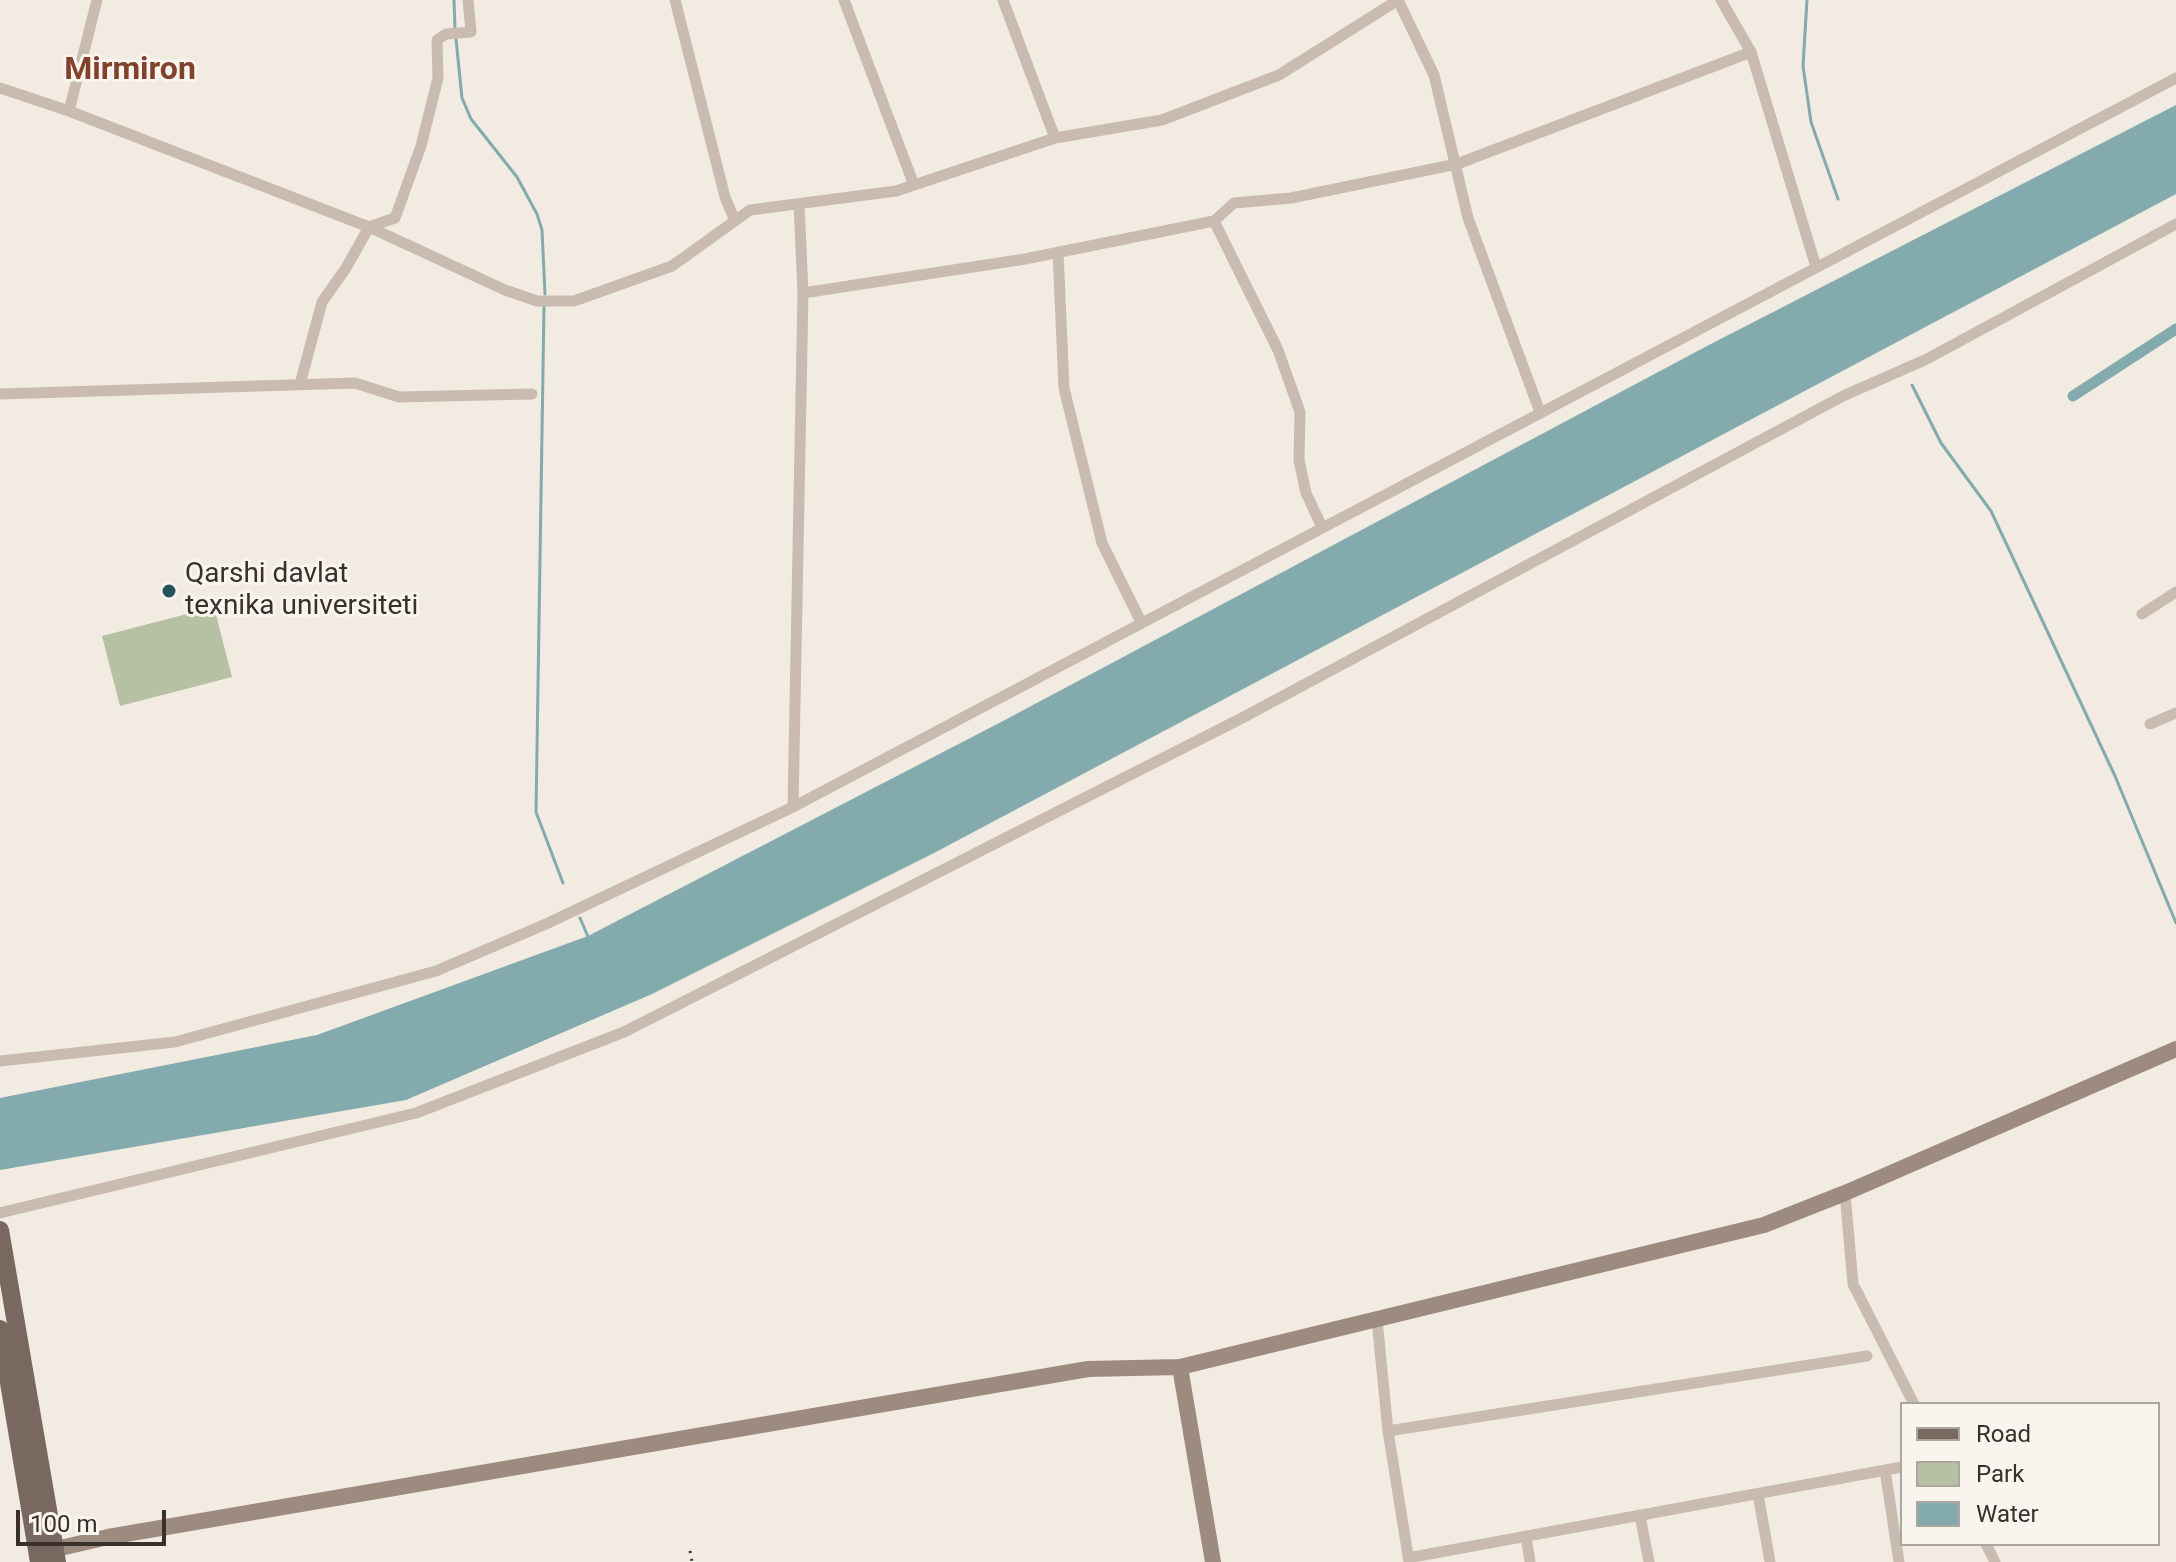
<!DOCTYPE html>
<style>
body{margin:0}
#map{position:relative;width:2176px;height:1562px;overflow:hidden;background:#f2ebe2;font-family:Roboto,sans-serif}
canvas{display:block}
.legend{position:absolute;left:1900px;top:1402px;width:260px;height:144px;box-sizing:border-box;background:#f9f4ee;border:2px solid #aca6a0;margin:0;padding:10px 14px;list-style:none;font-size:24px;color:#39302c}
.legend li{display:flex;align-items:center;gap:16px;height:40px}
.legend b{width:40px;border:2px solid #aca6a0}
.scale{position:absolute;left:16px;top:1510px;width:150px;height:36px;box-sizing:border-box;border:4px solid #39302c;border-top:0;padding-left:10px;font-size:24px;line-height:28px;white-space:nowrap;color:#39302c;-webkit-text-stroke:6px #f9f4ee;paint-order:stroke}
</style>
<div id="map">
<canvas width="2176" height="1562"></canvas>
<ul class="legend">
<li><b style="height:10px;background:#79685f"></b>Road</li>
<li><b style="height:22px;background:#b6c0a3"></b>Park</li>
<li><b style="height:22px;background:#83aaac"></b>Water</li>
</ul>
<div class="scale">100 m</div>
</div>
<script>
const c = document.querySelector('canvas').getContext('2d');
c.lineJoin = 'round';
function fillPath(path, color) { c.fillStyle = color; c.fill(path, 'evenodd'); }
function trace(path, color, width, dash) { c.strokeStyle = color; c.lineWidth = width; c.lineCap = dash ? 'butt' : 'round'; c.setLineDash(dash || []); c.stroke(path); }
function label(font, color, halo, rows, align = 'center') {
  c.font = font + ' Roboto,sans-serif'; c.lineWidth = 6; c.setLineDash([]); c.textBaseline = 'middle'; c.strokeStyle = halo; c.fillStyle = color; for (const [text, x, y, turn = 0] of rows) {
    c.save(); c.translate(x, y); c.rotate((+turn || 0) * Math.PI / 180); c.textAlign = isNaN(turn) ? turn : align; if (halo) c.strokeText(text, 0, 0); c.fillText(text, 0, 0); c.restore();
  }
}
fillPath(new Path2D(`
 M 214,607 L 232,677 L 120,706 L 102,636 Z`), '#b6c0a3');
fillPath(new Path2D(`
 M 2176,105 L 2176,194 L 934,853 L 652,994 L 406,1100 L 0,1170 L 0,1098 L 317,1035 L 588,936 L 1003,721 L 1707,346 Z`), '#83aaac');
trace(new Path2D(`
 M 454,0 L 455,29
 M 1807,0 L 1803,66 L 1811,122 L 1838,199
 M 456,39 L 462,98 L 471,119 L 517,177 L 537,214 L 542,230 L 545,294
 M 544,306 L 536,812 L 563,883
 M 1912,385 L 1941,443 L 1991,511 L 2115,776 L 2176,923
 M 580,918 L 589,939`), '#83aaac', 3);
trace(new Path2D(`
 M 2073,396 L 2176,329`), '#83aaac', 11);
trace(new Path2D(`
 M 675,0 L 725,197 L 735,221
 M 844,0 L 914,185
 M 1003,0 L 1055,138
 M 1398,0 L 1434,75 L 1468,218 L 1540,412
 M 1721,0 L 1751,52 L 1816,267
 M 0,88 L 69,111 L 369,227 L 505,290 L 537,301 L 574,301 L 672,266 L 750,210 L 896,191 L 1055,138 L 1162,120 L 1279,75 L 1398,0
 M 69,111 L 97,0
 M 1214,221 L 1278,350 L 1300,412 L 1299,460 L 1306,493 L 1322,527
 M 1058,252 L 1064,388 L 1102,543 L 1141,622
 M 803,293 L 1025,259 L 1214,221 L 1234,203 L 1291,198 L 1457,164 L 1751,52
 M 300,384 L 322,302 L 346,268 L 369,227 L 395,218 L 421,146 L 438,78 L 437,40 L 446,34 L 471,32 L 468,0
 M 0,394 L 355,383 L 399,397 L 532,394
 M 2142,614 L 2176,592
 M 2150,724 L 2176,713
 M 793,807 L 803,293 L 799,204
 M 0,1061 L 175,1042 L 436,971 L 546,924 L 793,807 L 2176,78
 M 1845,1193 L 1853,1284 L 1914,1404
 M 0,1213 L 416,1113 L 624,1032 L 1242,718 L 1843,396 L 1927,359 L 2176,224
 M 1377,1320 L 1388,1431 L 1409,1562
 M 1388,1431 L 1867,1356
 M 1885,1470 L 1899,1562
 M 1758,1494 L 1770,1562
 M 1640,1516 L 1649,1562
 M 1526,1536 L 1530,1562
 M 1986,1544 L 1995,1562
 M 1408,1558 L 1902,1467`), '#c9bbaf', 11);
trace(new Path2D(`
 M 1180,1367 L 1213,1562
 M 43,1552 L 108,1537 L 1088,1369 L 1180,1367 L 1764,1225 L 1845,1193 L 2176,1049`), '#9d8b80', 16);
trace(new Path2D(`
 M 0,1230 L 57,1562
 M 0,1329 L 39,1562`), '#79685f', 18);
trace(new Path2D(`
 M 690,1551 L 692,1562`), '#39302c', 3, [2, 6]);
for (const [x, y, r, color] of [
 [169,591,8,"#255357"]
]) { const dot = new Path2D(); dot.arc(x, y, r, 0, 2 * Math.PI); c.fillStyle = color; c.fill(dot); trace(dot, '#f9f4ee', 3); }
label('28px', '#39302c', '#f9f4ee', [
 ["Qarshi davlat",185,575],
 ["texnika universiteti",185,607]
], 'left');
label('bold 32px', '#81412c', '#f9f4ee', [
 ["Mirmiron",130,71]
]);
</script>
